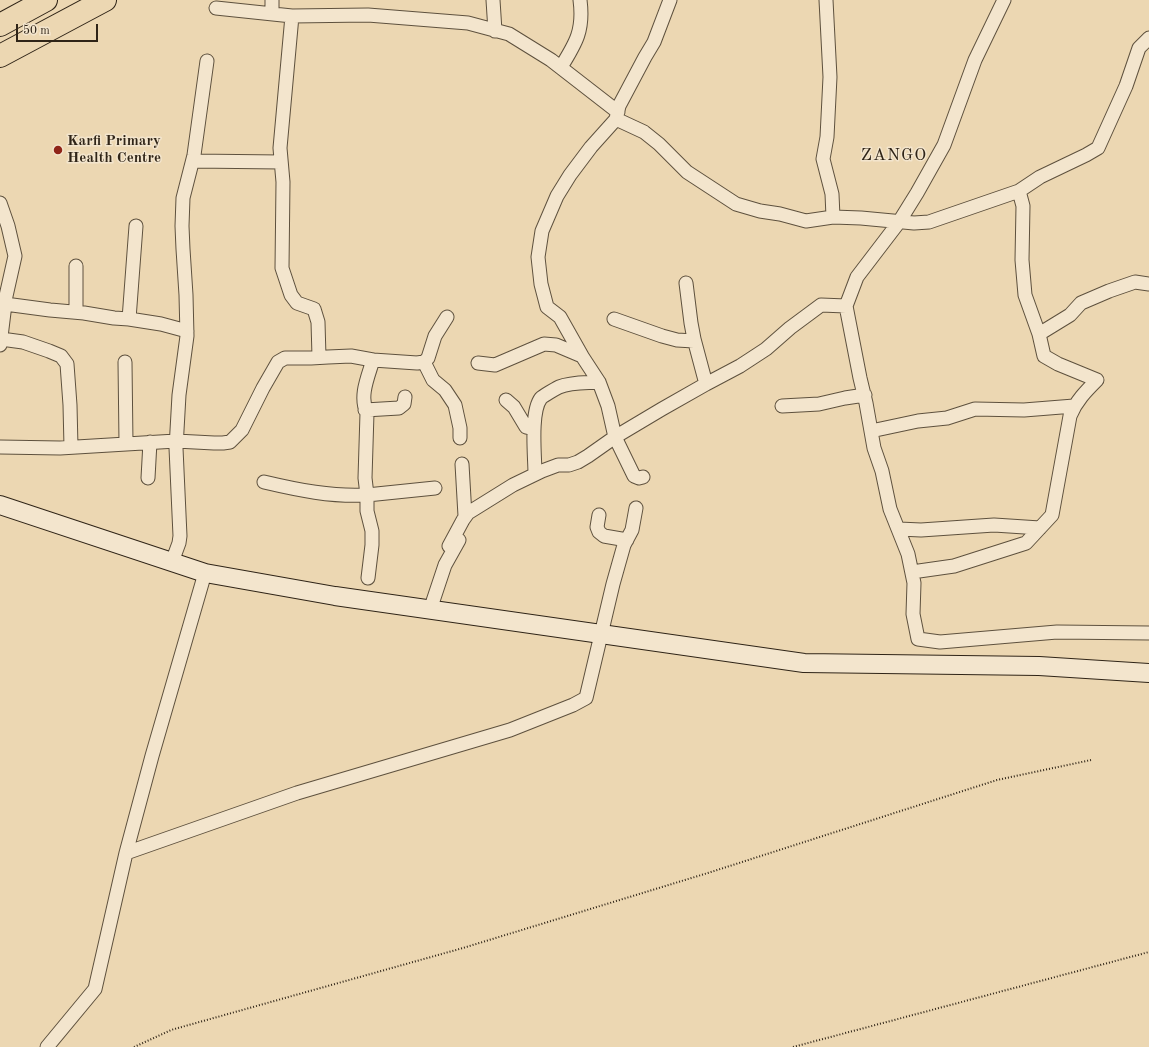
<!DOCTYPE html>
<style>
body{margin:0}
#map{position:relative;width:1149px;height:1047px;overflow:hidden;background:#ecd7b2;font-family:"Old Standard TT",serif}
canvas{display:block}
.scale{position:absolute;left:16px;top:24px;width:82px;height:18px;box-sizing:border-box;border:2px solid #2f2417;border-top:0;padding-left:5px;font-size:12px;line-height:14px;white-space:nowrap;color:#2f2417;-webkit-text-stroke:3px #f3e5cd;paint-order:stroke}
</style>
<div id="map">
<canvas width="1149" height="1047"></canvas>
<div class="scale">50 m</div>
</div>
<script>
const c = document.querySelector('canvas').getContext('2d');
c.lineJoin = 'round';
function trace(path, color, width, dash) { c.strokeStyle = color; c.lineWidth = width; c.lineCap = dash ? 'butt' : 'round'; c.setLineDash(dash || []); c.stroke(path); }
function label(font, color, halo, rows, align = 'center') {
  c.font = font + ' "Old Standard TT",serif'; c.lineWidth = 3; c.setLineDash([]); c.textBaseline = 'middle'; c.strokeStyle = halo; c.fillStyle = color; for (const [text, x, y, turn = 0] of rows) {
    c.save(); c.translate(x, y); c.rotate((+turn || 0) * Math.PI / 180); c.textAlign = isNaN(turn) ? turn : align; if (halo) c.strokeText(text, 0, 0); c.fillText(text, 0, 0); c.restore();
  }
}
const street = new Path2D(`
 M 493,0 L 495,31
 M 670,0 L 654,42 L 645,57 L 619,106 L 616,119 L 644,132 L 659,144 L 687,172 L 736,204 L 760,211 L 780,214 L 806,221 L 833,217 L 861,218 L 914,223 L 929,222 L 1019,191 L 1023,206 L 1022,260 L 1025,295 L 1039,334
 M 826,0 L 830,77 L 827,137 L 823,159 L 832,194 L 833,217
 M 1004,0 L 975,60 L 944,145 L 917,193 L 899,222 L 857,277 L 846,306 L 860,378 L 866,403 L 874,448 L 882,471 L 890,509 L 908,554 L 914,583 L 913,614 L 918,639 L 940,642 L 1057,632 L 1149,633
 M 216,8 L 292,16 L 368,15 L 468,23 L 509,34 L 551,60 L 618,112
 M 272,14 L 272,0
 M 292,16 L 280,148 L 283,182 L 282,268 L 291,295 L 297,303 L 314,309 L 318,322 L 319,357
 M 561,67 C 576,43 584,30 580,0
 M 193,161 L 281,162
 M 1019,191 L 1040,177 L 1086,155 L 1098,148 L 1126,86 L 1139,48 L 1149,38
 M 0,203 L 8,226 L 15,256 L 6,296 L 0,345
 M 76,266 L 76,312
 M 686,283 L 691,323 L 694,339 L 706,384
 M 5,304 L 50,310 L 84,313 L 114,318 L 129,319 L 161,324 L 187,331
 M 129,319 L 136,226
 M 614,319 L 662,336 L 677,340 L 694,341
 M 1,339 L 23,342 L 49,351 L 61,356 L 67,364 L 70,405 L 71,447
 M 582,356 L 560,317 L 547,307 L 541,284 L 538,257 L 542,231 L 557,196 L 570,175 L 591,147 L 617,118
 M 125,362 L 126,443
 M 424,362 L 433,380 L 445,390 L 455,405 L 460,428 L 460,438
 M 478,363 L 495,365 L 544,344 L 556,345 L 582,356 L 599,382 L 608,406 L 615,437 L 634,476 L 639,478 L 643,477
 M 506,400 L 514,407 L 526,427 L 534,429
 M 782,406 L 819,404 L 845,398 L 865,395
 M 365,410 L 399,408 L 404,404 L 405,397
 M 871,431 L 918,421 L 947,418 L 975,409 L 1024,410 L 1074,406
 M 0,447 L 60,448 L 176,441 L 214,443 L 223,443 L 230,442 L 242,430 L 263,388 L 278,362 L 285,358 L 311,358 L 328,357 L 351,356 L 373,360
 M 462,464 L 465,516
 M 535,474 C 535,457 530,412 541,398 C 543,396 555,389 559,387 C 571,382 586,383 599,382
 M 148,478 L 150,442
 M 264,482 C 298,490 332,497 367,495 L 367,511 L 372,531 L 372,545 L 368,578
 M 435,488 L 367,495 L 365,478 L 367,413 C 359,396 368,377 373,360 L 417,363 L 424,362 L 428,358 L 435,336 L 447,317
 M 599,515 L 597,527 L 599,532 L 604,536 L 627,540
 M 899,529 L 921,530 L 994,525 L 1040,528
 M 449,546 L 463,520 L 468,513 L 513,485 L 542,471 L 558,465 L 569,465 L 578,462 L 588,456 L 615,437 L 662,409 L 706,384 L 740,366 L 766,349 L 790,328 L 821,305 L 846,306
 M 172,562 L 179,543 L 180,536 L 176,448 L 179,395 L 187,336 L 186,295 L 183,249 L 182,226 L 183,198 L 194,155 L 207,61
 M 912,572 L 954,566 L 1026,543 L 1052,515 L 1070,416 C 1076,401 1086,391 1097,380 L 1058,364 L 1044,356 L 1039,334 L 1070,315 L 1081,303 L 1109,291 L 1135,282 L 1149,284
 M 430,610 L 445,565 L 459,540
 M 126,853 L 297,793 L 510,730 L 573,705 L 586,698 L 613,584 L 624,545 L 632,530 L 636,508
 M 47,1047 L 95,989 L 126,853 L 152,756 L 205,573`);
const secondary = new Path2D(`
 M 0,505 L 205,573 L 335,596 L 804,663 L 1039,666 L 1149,673`);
const highway = new Path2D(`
 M 0,25 L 46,0
 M 0,56 L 105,0`);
trace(street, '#5e513e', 15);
trace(secondary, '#2f2417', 20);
trace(highway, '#2f2417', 24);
trace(new Path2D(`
 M 134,1047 L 171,1030 L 463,948 L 711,872 L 997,780 L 1091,760
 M 793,1047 L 1149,952`), '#2f2417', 2, [1, 2]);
trace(street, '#f3e5cd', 13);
trace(secondary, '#f3e5cd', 18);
trace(highway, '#ecd7b2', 22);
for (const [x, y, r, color] of [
 [58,150,5,"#8f2418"]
]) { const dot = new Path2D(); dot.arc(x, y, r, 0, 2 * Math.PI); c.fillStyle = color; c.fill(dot); trace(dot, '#f3e5cd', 1.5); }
label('bold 15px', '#2f2417', '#f3e5cd', [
 ["Karfi Primary",67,141],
 ["Health Centre",67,158]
], 'left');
c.letterSpacing = '1px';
label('17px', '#2f2417', '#f3e5cd', [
 ["ZANGO",894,156]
]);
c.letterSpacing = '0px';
</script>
